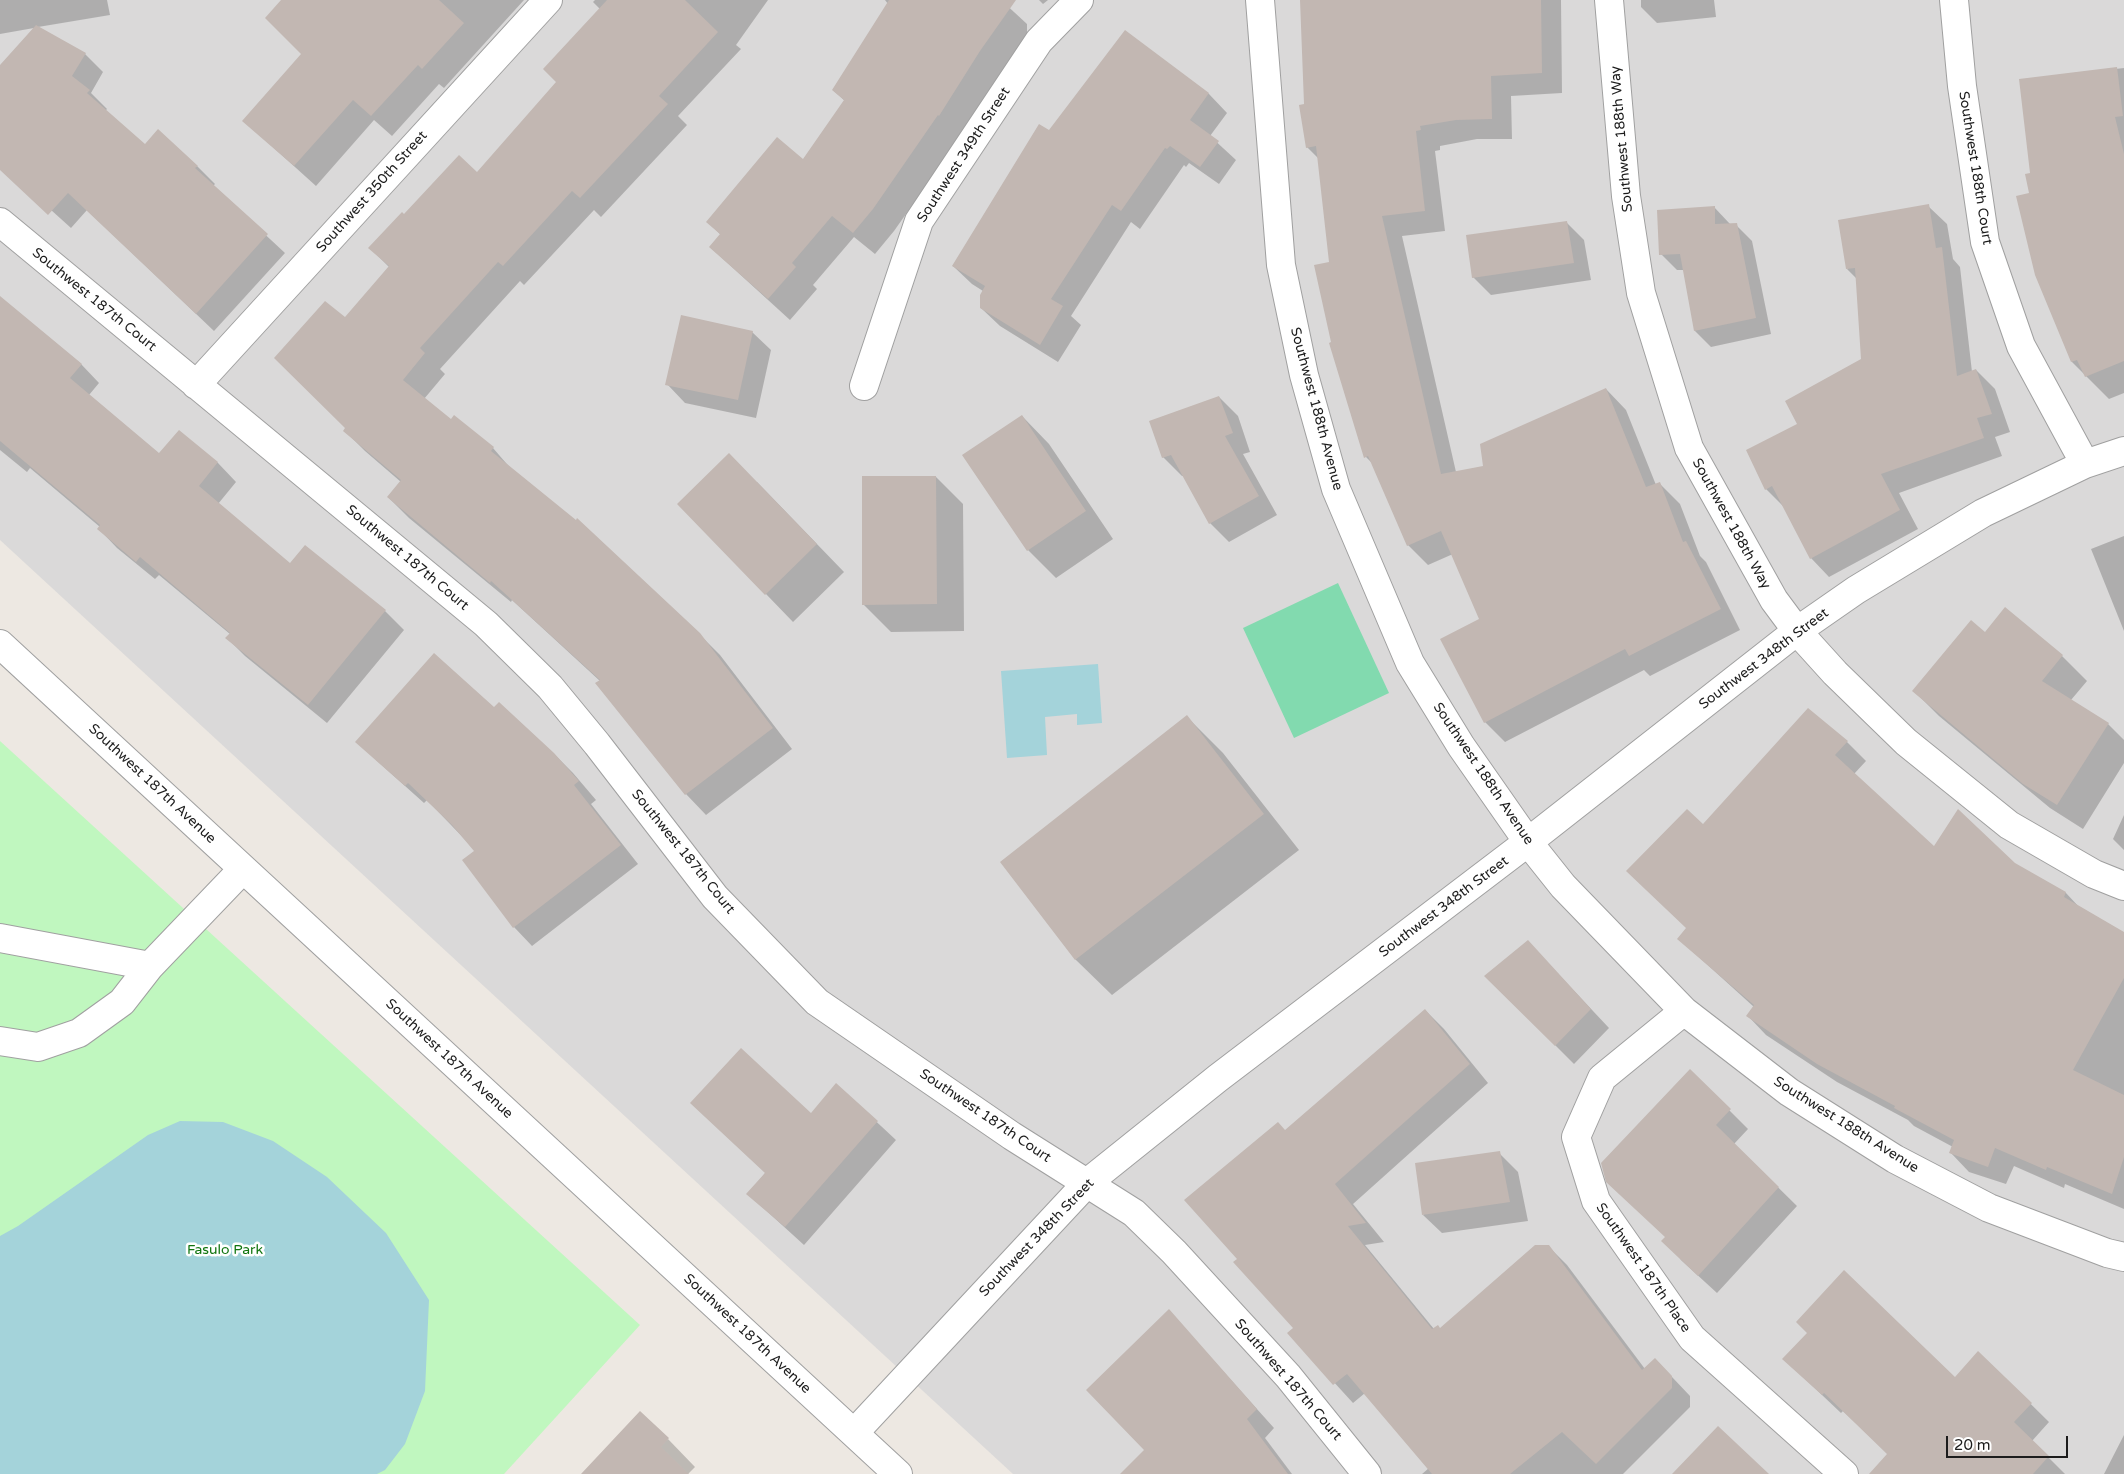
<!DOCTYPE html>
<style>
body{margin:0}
#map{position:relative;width:2124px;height:1474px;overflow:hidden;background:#ede8e2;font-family:"Varela Round",sans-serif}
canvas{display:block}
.scale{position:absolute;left:1946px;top:1436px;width:122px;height:22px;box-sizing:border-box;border:2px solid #1c1c1c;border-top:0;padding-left:6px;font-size:15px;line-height:18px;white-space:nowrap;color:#1c1c1c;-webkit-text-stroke:4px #fff;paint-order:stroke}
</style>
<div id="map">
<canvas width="2124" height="1474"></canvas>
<div class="scale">20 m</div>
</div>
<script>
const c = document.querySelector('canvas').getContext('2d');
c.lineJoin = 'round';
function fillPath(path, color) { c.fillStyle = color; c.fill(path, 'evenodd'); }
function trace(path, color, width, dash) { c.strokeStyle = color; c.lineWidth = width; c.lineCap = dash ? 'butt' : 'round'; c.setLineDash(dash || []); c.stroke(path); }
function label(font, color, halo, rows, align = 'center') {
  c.font = font + ' "Varela Round",sans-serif'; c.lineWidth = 5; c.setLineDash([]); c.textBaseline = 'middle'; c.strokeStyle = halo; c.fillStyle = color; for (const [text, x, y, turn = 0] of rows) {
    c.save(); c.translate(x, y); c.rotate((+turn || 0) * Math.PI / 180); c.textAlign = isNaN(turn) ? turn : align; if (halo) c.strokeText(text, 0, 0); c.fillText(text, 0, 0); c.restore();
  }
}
fillPath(new Path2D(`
 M 0,0 L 2124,0 L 2124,1474 L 1013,1474 L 0,540 Z`), '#dad9d9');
fillPath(new Path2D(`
 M 0,741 L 640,1325 L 504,1474 L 0,1474 Z`), '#c0f7bf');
fillPath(new Path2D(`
 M 1338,583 L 1389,693 L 1294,738 L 1243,628 Z`), '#82daaf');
fillPath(new Path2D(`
 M 1098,664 L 1102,723 L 1077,725 L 1077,714 L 1045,717 L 1047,755 L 1007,758 L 1001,671 Z
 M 180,1121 L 223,1122 L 273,1141 L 327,1177 L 386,1233 L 429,1300 L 425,1391 L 405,1444 L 385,1470 L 377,1474 L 0,1474 L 0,1236 L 18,1226 L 148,1135 Z`), '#a4d3da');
fillPath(new Path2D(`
 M 0,0 L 107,0 L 110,15 L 38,27 L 85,54 L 103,72 L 91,93 L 107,109 L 105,111 L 145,146 L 197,166 L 215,184 L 213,186 L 285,253 L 214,331 L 87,210 L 71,228 L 0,164 L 0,67 L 34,28 L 0,34 Z
 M 310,0 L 524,0 L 444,88 L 439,84 L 392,136 L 374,120 L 316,186 L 244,121 L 302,55 Z
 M 595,0 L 768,0 L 736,45 L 741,49 L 678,116 L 687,125 L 601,217 L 594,210 L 524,285 L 520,281 L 440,369 L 445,374 L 424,399 L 451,421 L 493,448 L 512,470 L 699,634 L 720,655 L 792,749 L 706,815 L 686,794 L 597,684 L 600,681 L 512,600 L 511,602 L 409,518 L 388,497 L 401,482 L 365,451 L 345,431 L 347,428 L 345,319 L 389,267 L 370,248 L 404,216 L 477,174 L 558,82 L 600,9 L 593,2 Z
 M 885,0 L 1001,0 L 1027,24 L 1027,36 L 1001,72 L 961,136 L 894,231 L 875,254 L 854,237 L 813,285 L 817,289 L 790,320 L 710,247 L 721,235 L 708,222 L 803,160 L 845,101 L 833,90 L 888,4 Z
 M 1039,0 L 1048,0 L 1043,4 Z
 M 1301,0 L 1561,0 L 1562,93 L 1511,96 L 1512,139 L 1477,139 L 1440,146 L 1440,150 L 1435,151 L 1445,231 L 1402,236 L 1456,472 L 1484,467 L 1606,389 L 1626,410 L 1656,485 L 1659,483 L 1680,504 L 1700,556 L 1706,562 L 1740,630 L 1650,676 L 1644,670 L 1505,742 L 1485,722 L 1481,620 L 1453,554 L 1428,565 L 1408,545 L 1373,464 L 1366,457 L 1330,263 L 1319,159 L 1307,147 Z
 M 1641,0 L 1714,0 L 1716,17 L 1657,23 L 1641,7 Z
 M 1126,32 L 1209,94 L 1227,113 L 1210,136 L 1236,160 L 1219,184 L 1189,163 L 1186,167 L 1184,165 L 1140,229 L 1131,222 L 1071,316 L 1081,325 L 1058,362 L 1000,326 L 981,308 L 983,291 L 972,284 L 953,266 L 1049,132 Z
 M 2124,68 L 2124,393 L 2109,399 L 2072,362 L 2036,275 L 2030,194 L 2031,174 L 2020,80 Z
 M 1928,206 L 1947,224 L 1953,259 L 1960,267 L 1972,372 L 1976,370 L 1995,389 L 2010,432 L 1995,437 L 2002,456 L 1899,493 L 1918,529 L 1829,577 L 1811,558 L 1784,507 L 1766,489 L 1799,425 L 1862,360 L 1857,279 L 1847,269 Z
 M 1714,207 L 1730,224 L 1736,225 L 1752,241 L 1771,334 L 1711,347 L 1695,331 L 1684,270 L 1677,270 L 1661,254 Z
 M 1566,222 L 1584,240 L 1591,280 L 1491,295 L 1473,277 Z
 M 0,297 L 81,364 L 99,383 L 89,395 L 160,455 L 179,431 L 218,463 L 236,482 L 218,504 L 290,564 L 305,546 L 385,611 L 404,630 L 327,723 L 245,656 L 227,638 L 230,634 L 159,575 L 155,579 L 117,548 L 99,529 L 100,527 L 30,468 L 27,472 L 0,450 Z
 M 752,332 L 771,350 L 756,418 L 685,403 L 667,384 Z
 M 1219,397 L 1238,416 L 1250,452 L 1243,454 L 1277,515 L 1229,542 L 1210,523 L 1184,476 L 1182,476 L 1163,457 Z
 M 1022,416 L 1049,444 L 1113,539 L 1056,578 L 1028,550 Z
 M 936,477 L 963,504 L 964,631 L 891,632 L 863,604 Z
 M 757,482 L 844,572 L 793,622 L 766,594 Z
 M 2124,536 L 2124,631 L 2091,549 Z
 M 2005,609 L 2062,656 L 2087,681 L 2071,700 L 2108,724 L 2124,740 L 2124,763 L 2083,829 L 2050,808 L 1939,716 L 1914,691 L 1985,633 Z
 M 495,709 L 554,754 L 573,773 L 596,800 L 591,804 L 638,864 L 532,946 L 514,927 L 476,851 L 427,800 L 424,803 L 376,760 Z
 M 1808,710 L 1847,742 L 1866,761 L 1854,774 L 1934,848 L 2015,864 L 2066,893 L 2080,908 L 2124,933 L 2124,1209 L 2065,1184 L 2064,1188 L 2014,1166 L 2006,1184 L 1969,1172 L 1951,1153 L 1953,1147 L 1914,1126 L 1908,1120 L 1837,1082 L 1766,1035 L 1748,1016 L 1754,1007 L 1679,939 L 1687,929 L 1703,826 Z
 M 1187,717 L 1223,753 L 1299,850 L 1112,995 L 1076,960 L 1001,862 Z
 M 2124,815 L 2124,850 L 2113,839 Z
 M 1546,961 L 1609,1028 L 1574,1064 L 1486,976 Z
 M 1425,1010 L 1444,1029 L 1488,1083 L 1353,1204 L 1384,1242 L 1365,1245 L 1434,1329 L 1441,1329 L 1548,1246 L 1567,1265 L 1645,1369 L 1655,1359 L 1690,1396 L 1690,1407 L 1623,1474 L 1422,1474 L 1429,1468 L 1365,1393 L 1353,1403 L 1289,1333 L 1295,1328 L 1238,1259 L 1285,1131 Z
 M 1690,1071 L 1748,1129 L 1734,1144 L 1797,1206 L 1717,1293 L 1681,1260 L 1666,1237 Z
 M 837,1085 L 896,1140 L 804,1245 L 748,1194 Z
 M 1499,1153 L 1518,1172 L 1528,1221 L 1442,1233 L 1423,1215 Z
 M 1169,1311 L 1274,1428 L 1265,1438 L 1292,1474 L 1147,1474 L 1146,1450 Z
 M 1978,1352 L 2049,1422 L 2032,1441 L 2065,1474 L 1871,1474 L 1889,1454 L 1843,1411 L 1841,1413 L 1803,1377 L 1955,1379 Z
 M 2124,1435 L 2124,1474 L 2104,1474 Z
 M 668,1439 L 695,1467 L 688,1474 L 582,1474 Z`), '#0003');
fillPath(new Path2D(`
 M 281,0 L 439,0 L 464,23 L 422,69 L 418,65 L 371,116 L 353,100 L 294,166 L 242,121 L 301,54 L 265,18 Z
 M 607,0 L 685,0 L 718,32 L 659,96 L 668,104 L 580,198 L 572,191 L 503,266 L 498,262 L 420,348 L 425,353 L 403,380 L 451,419 L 454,415 L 494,447 L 491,451 L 576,520 L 577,518 L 700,633 L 773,728 L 685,795 L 595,683 L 600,680 L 491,581 L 490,583 L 387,497 L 401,480 L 343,431 L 345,428 L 274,358 L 325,301 L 345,317 L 389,266 L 368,248 L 402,212 L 404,214 L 459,155 L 477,172 L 556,82 L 543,69 Z
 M 889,0 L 1016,0 L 980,51 L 939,116 L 938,115 L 873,209 L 853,233 L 832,216 L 792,263 L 796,267 L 768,299 L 709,247 L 720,234 L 706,222 L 777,137 L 803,159 L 844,100 L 832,90 Z
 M 1300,0 L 1541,0 L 1542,73 L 1491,76 L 1492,119 L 1456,120 L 1420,126 L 1421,130 L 1416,131 L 1425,211 L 1382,216 L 1441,474 L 1483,466 L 1480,444 L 1606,388 L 1646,487 L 1660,482 L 1683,542 L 1686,541 L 1721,609 L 1629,656 L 1625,649 L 1484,723 L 1440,639 L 1479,619 L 1441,531 L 1407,546 L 1368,456 L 1364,458 L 1329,343 L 1331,342 L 1314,265 L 1329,262 L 1316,146 L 1306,148 L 1299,105 L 1304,104 Z
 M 36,25 L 86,53 L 72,76 L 90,90 L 87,93 L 145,144 L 158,129 L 198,166 L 195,168 L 268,234 L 196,314 L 68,193 L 48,215 L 0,170 L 0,65 Z
 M 1125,30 L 1209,93 L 1190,120 L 1219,141 L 1200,167 L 1170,146 L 1167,149 L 1165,148 L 1121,211 L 1112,205 L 1051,299 L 1063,306 L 1040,345 L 980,308 L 980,295 L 985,286 L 952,266 L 1039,124 L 1049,130 Z
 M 2117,67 L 2123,116 L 2115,117 L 2124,154 L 2124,361 L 2085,377 L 2077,360 L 2071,362 L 2035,275 L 2016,196 L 2029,193 L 2025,174 L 2030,173 L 2019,79 Z
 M 1929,204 L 1936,248 L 1942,247 L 1957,376 L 1976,369 L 1992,414 L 1977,418 L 1984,438 L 1881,474 L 1900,510 L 1810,559 L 1772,486 L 1765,490 L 1746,450 L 1797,424 L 1785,401 L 1861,359 L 1855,268 L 1846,269 L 1838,220 Z
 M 1715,206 L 1715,224 L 1737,223 L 1756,318 L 1694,331 L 1680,254 L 1659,255 L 1657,210 Z
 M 1567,221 L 1574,263 L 1472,278 L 1466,235 Z
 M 0,296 L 82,364 L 70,378 L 159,453 L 179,430 L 218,462 L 199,486 L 290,563 L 305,545 L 386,610 L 308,705 L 225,638 L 230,633 L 140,557 L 136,562 L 97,529 L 100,525 L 0,441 Z
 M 681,315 L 753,331 L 738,400 L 665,385 Z
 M 1219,396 L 1233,433 L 1225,436 L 1259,496 L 1209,524 L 1171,455 L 1162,458 L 1149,421 Z
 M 1022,415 L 1086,511 L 1027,551 L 962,455 Z
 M 729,453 L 817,544 L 765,595 L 677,504 Z
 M 862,476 L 936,476 L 937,604 L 862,605 Z
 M 2005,607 L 2063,655 L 2042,681 L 2109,723 L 2057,805 L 2023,784 L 1912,691 L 1971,620 L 1985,632 Z
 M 434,653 L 494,707 L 499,702 L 554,753 L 579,781 L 574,785 L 621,845 L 513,928 L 462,860 L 474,851 L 452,825 L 408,783 L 405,786 L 355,742 Z
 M 1808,708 L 1848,741 L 1835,755 L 1934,846 L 1958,809 L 2015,863 L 2066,892 L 2064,897 L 2124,932 L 2124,978 L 2073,1070 L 2124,1095 L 2124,1157 L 2112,1194 L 2047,1167 L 2046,1170 L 1995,1148 L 1988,1167 L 1949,1153 L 1954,1140 L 1894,1108 L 1895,1106 L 1817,1064 L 1746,1016 L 1754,1005 L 1677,939 L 1686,928 L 1626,871 L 1687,809 L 1703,824 Z
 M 1187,715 L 1264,814 L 1075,960 L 1000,862 Z
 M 1528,940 L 1591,1009 L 1555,1046 L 1484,976 Z
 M 1425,1009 L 1470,1064 L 1335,1184 L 1366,1223 L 1348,1226 L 1432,1329 L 1438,1325 L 1440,1328 L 1535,1245 L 1549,1245 L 1642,1370 L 1655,1358 L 1672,1376 L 1672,1388 L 1596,1464 L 1562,1432 L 1510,1474 L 1432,1474 L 1347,1374 L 1333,1385 L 1287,1333 L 1293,1328 L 1233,1262 L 1237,1259 L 1184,1200 L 1278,1122 L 1285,1130 Z
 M 741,1048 L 811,1113 L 836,1083 L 878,1121 L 785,1227 L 746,1194 L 765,1173 L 690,1103 Z
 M 1690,1069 L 1731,1109 L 1716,1125 L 1779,1187 L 1698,1276 L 1661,1241 L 1665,1237 L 1606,1182 L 1601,1163 Z
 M 1500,1151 L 1510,1202 L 1422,1215 L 1415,1163 Z
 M 1844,1270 L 1955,1377 L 1978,1351 L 2032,1403 L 2014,1422 L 2049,1456 L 2033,1474 L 1869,1474 L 1887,1454 L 1824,1393 L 1822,1395 L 1782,1359 L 1807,1333 L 1796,1322 Z
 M 1169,1309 L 1257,1409 L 1247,1419 L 1288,1474 L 1120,1474 L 1144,1450 L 1086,1390 Z
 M 640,1411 L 669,1438 L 661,1447 L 689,1474 L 581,1474 Z
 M 1718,1426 L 1769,1474 L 1672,1474 Z`), '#c2b7b2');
const minor = new Path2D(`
 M 1260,0 L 1281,265 L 1304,375 L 1336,489 L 1410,663 L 1461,746 L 1528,842 L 1563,886 L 1684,1011 L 1789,1092 L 1895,1159 L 1989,1208 L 2107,1253 L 2124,1257
 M 1609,0 L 1626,196 L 1641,293 L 1689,448 L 1774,600 L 1797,631 L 1835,673 L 1906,742 L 2009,825 L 2094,874 L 2124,886
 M 1954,0 L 1962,86 L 1985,242 L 2021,346 L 2085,464
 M 0,222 L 486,624 L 550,687 L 597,744 L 715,897 L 817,1002 L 1012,1136 L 1134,1213 L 1174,1252 L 1288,1376 L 1367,1474
 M 196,385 L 548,0
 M 864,386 L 919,221 L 1039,41 L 1079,0
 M 0,644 L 898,1474
 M 0,938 L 150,966
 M 1684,1011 L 1602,1078 L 1576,1137 L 1596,1201 L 1692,1338 L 1844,1474
 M 0,1041 L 38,1047 L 79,1033 L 122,1002 L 150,966 L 243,869
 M 854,1433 L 1087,1183 L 1218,1078 L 1528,842 L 1797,631 L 1856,590 L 1983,513 L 2085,464 L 2124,451`);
trace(minor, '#a0a0a0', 30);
trace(minor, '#fff', 28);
label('14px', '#1c1c1c', '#fff', [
 ["Southwest 188th Way",1622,139,-95],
 ["Southwest 349th Street",964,155,-57],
 ["Southwest 188th Court",1975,168,81],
 ["Southwest 350th Street",372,192,-48],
 ["Southwest 187th Court",94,300,39],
 ["Southwest 188th Avenue",1316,409,75],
 ["Southwest 188th Way",1731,524,61],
 ["Southwest 187th Court",407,558,40],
 ["Southwest 348th Street",1764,659,-37],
 ["Southwest 188th Avenue",1483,774,56],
 ["Southwest 187th Avenue",152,784,43],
 ["Southwest 187th Court",683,852,51],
 ["Southwest 348th Street",1444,907,-37],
 ["Southwest 187th Avenue",449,1059,43],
 ["Southwest 187th Court",985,1116,34],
 ["Southwest 188th Avenue",1846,1125,32],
 ["Southwest 348th Street",1037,1238,-46],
 ["Southwest 187th Place",1643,1268,55],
 ["Southwest 187th Avenue",747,1334,43],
 ["Southwest 187th Court",1288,1380,49]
]);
label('14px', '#10750f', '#fff', [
 ["Fasulo Park",225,1250]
]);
</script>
